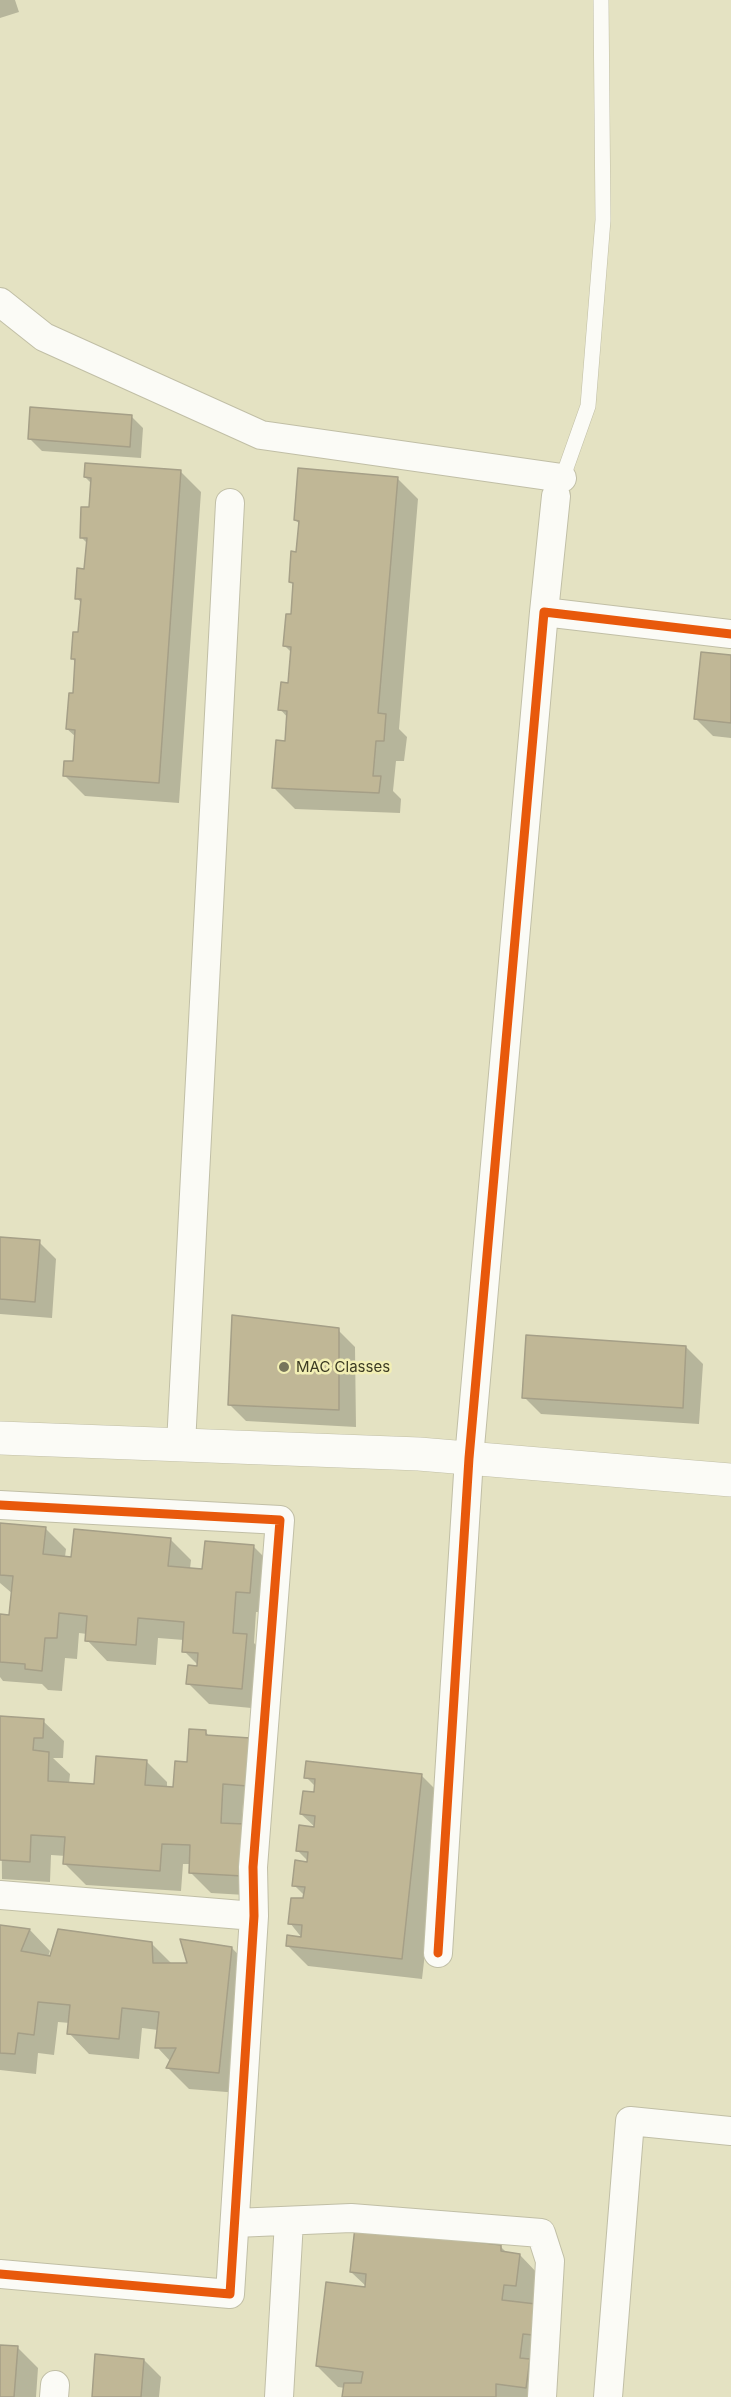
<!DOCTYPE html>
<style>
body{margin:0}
canvas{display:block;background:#e4e2c2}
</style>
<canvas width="731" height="2397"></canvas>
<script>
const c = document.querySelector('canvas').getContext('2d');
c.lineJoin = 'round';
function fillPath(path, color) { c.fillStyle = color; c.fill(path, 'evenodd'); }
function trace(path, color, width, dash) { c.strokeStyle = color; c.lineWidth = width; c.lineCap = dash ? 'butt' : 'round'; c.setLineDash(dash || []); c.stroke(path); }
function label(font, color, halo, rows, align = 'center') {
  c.font = font + ' Inter,sans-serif'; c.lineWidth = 5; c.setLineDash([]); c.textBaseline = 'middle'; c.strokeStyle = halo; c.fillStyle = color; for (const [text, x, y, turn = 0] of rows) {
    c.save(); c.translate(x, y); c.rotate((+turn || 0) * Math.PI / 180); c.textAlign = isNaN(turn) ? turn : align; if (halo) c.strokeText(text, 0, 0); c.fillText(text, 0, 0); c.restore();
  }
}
fillPath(new Path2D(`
 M 0,0 L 15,0 L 19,12 L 0,18 Z
 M 131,416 L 143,428 L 141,458 L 42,451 L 30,439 Z
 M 180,471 L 201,492 L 179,803 L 85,796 L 64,775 L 74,762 L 76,737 L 67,729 L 74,695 L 76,663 L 72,658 L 80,634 L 82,604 L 77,598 L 86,571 L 88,544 L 81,537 L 90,508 L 92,484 L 85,477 Z
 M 397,478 L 418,499 L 399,729 L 407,737 L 404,761 L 396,761 L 393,791 L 401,799 L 400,813 L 295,809 L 274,788 L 286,743 L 288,718 L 280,709 L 290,684 L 292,653 L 285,646 L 292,615 L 295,586 L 290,581 L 297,554 L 300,524 L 295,520 Z
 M 731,656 L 731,738 L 713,736 L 696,719 Z
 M 0,1239 L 39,1242 L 56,1259 L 52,1318 L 0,1314 Z
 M 338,1330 L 355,1347 L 356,1427 L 246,1421 L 229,1404 Z
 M 686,1347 L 703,1364 L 699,1424 L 541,1414 L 524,1397 Z
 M 0,1524 L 45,1528 L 66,1549 L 65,1557 L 73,1558 L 170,1539 L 191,1560 L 190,1569 L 204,1570 L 254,1547 L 275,1568 L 271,1613 L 256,1612 L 254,1643 L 267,1656 L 262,1709 L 209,1704 L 188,1683 L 200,1667 L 184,1651 L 184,1640 L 158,1638 L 156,1665 L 107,1661 L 87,1640 L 87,1634 L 79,1633 L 77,1659 L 65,1658 L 62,1691 L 48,1690 L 42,1684 L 3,1681 L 0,1677 L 0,1615 L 11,1616 L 13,1594 L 0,1583 Z
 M 0,1718 L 43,1721 L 64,1741 L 63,1758 L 53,1758 L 70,1774 L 69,1784 L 95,1786 L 146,1761 L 167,1782 L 167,1788 L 175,1788 L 205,1731 L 267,1806 L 243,1804 L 242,1825 L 262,1896 L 211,1893 L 190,1872 L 191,1864 L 183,1864 L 181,1891 L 86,1885 L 65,1864 L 66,1856 L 51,1855 L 50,1882 L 2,1879 Z
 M 422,1776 L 443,1797 L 422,1979 L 308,1966 L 287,1945 L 302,1938 L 290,1923 L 305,1896 L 294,1885 L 311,1864 L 297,1850 L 316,1828 L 301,1814 L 315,1793 L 316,1787 L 306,1777 Z
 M 0,1927 L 30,1930 L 50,1951 L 48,1957 L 151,1943 L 172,1964 L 189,1964 L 232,1948 L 252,1969 L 239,2093 L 189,2089 L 168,2068 L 171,2062 L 157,2047 L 158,2030 L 142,2028 L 139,2059 L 89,2054 L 69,2033 L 70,2023 L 58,2022 L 54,2055 L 38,2053 L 36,2074 L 0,2070 Z
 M 501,2247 L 507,2253 L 520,2255 L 540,2276 L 548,2397 L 344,2397 L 345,2388 L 338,2387 L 317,2366 L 369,2289 L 351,2272 Z
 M 0,2346 L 18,2348 L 38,2368 L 36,2397 L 0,2397 Z
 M 144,2360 L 161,2377 L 159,2397 L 93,2397 Z`), '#0003');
const building = new Path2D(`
 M 30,407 L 132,415 L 130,447 L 28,439 Z
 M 85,463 L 181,470 L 159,783 L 63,776 L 64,761 L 73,761 L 75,730 L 66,729 L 69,693 L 73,693 L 75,659 L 71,659 L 73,632 L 78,632 L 81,599 L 75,599 L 77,568 L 84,569 L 87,538 L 80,538 L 81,507 L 89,507 L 91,478 L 84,477 Z
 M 298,468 L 398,477 L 378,713 L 386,714 L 384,741 L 376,741 L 373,776 L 381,776 L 379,793 L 272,788 L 276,740 L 285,741 L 287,711 L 278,710 L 281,682 L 288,683 L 291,647 L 283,646 L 286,614 L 291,614 L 293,583 L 289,582 L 291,551 L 296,552 L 299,521 L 294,520 Z
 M 701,652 L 731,655 L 731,723 L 694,719 Z
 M 0,1237 L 40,1240 L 35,1302 L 0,1299 Z
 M 232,1315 L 339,1328 L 339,1410 L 228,1405 Z
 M 526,1335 L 686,1346 L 683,1408 L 522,1398 Z
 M 0,1523 L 46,1527 L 43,1554 L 71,1557 L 74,1529 L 171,1538 L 168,1566 L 202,1569 L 205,1541 L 254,1545 L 250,1593 L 236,1592 L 233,1633 L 247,1634 L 242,1689 L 186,1684 L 188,1665 L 197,1666 L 198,1653 L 182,1652 L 184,1622 L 138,1618 L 136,1645 L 85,1641 L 87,1616 L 59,1613 L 57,1638 L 45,1638 L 42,1671 L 25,1669 L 25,1664 L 0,1662 L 0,1614 L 9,1615 L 13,1576 L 0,1575 Z
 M 0,1716 L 44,1719 L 43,1738 L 34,1738 L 33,1750 L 49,1752 L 48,1781 L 94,1784 L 96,1756 L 147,1760 L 145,1785 L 173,1787 L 175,1761 L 187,1762 L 189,1729 L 206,1730 L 206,1735 L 250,1738 L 247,1786 L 223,1784 L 221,1823 L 245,1824 L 242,1876 L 189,1873 L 190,1845 L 162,1844 L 160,1871 L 63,1864 L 65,1837 L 31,1835 L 30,1862 L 0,1860 Z
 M 306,1761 L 422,1774 L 402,1959 L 286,1946 L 287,1935 L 301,1937 L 302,1925 L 288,1924 L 291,1898 L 303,1898 L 305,1887 L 292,1886 L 295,1860 L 307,1862 L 308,1852 L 296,1851 L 299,1825 L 314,1827 L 315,1816 L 300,1814 L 303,1791 L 314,1792 L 315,1779 L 304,1778 Z
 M 0,1925 L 30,1929 L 21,1951 L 50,1956 L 58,1929 L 152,1942 L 153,1963 L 187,1963 L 180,1939 L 232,1947 L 219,2073 L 166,2068 L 176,2048 L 155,2048 L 159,2012 L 122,2008 L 119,2039 L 67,2034 L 70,2005 L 38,2002 L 34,2035 L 18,2033 L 15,2054 L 0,2053 Z
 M 355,2227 L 501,2245 L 501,2251 L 520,2254 L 516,2286 L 504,2285 L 502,2300 L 536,2304 L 533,2335 L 523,2334 L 520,2358 L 530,2359 L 526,2388 L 496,2384 L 496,2397 L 342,2397 L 344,2383 L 361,2383 L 363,2372 L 316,2366 L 326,2282 L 365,2287 L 366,2274 L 350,2272 Z
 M 0,2345 L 18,2346 L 14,2397 L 0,2397 Z
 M 95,2354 L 144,2359 L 141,2397 L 92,2397 Z`);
fillPath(building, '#c0b796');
trace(building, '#a59f87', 1.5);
const lane = new Path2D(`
 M 560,485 L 588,406 L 603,220 L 601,0`);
const street = new Path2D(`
 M 0,302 L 44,337 L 261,435 L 562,478
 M 544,612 L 556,496
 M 181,1444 L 230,503
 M 0,1505 L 280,1520 L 253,1867 L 254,1916 L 230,2294 L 0,2274
 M 0,1895 L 254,1916
 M 438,1953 L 469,1458 L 544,612 L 731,634
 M 235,2223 L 351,2218 L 541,2233 L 550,2261 L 542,2397
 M 54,2397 L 55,2385
 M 279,2397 L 289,2221
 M 608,2397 L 630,2121 L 731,2131`);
const secondary = new Path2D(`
 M 0,1438 L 419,1454 L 731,1480`);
trace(lane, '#c1bfa6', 16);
trace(street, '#c1bfa6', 30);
trace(secondary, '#c1bfa6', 34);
trace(lane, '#fbfbf6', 15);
trace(street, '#fbfbf6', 28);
trace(secondary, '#fbfbf6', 33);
trace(new Path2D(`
 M 0,1505 L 280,1520 L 253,1867 L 254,1916 L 230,2294 L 0,2274
 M 438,1953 L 469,1458 L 544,612 L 731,634`), '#e8590c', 9);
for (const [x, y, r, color] of [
 [284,1367,6,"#77755b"]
]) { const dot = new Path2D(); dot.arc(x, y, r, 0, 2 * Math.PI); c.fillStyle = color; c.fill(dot); trace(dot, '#f2efb4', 2); }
label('15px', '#3c3b23', '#f2efb4', [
 ["MAC Classes",296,1367]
], 'left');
</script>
